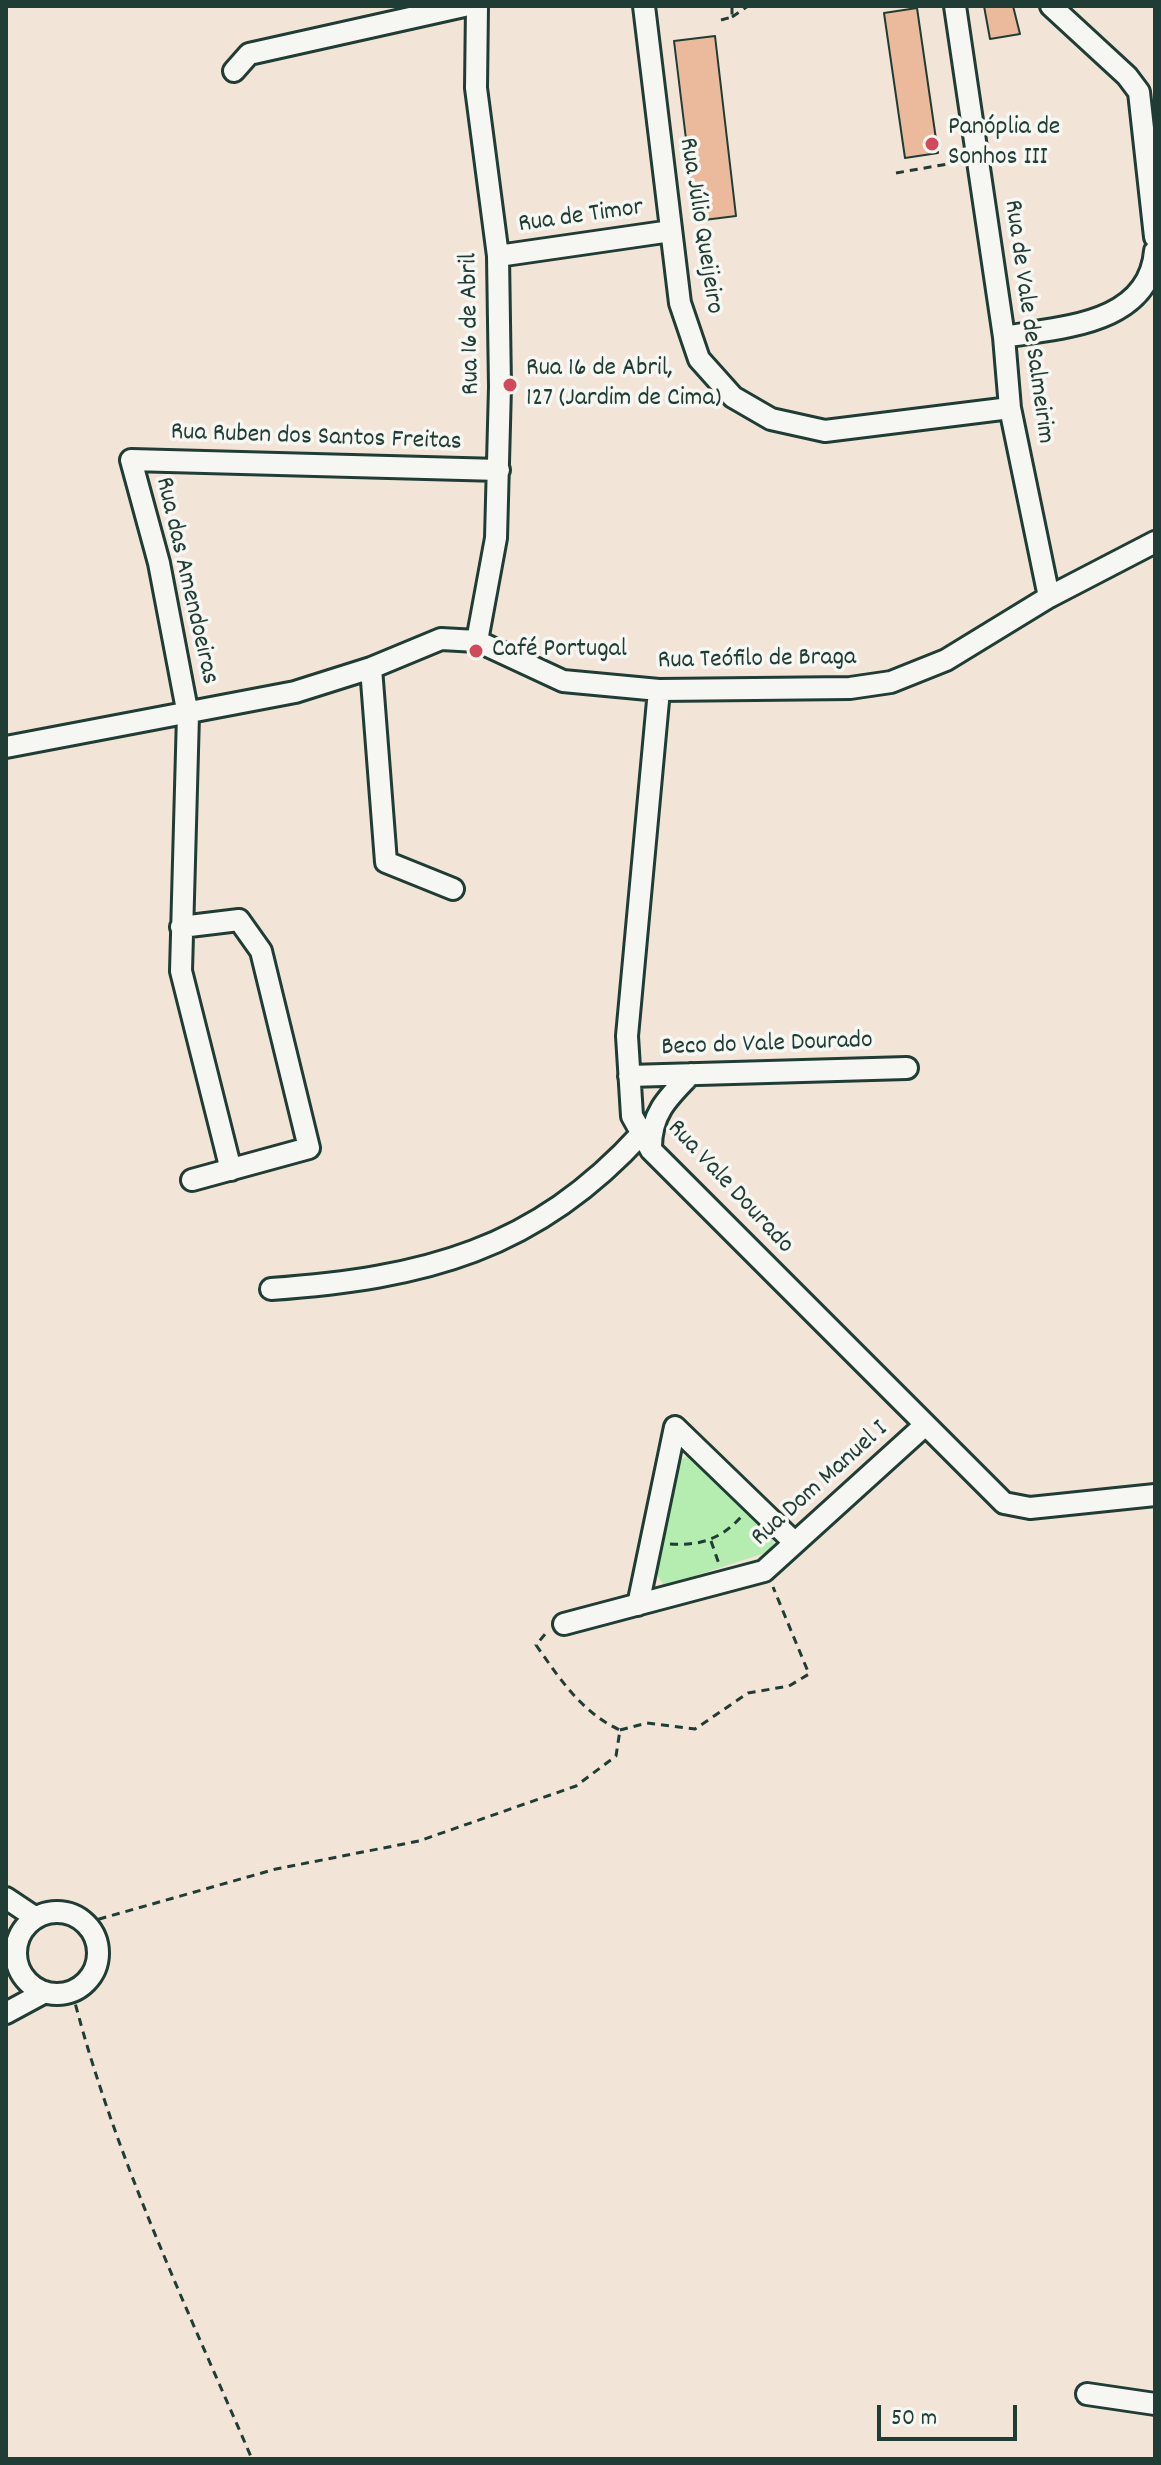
<!DOCTYPE html>
<meta charset="utf-8">
<style>
body{margin:0}
#map{position:relative;width:1161px;height:2465px;overflow:hidden;background:#f3e4d8;font-family:Dekko,sans-serif}
canvas{display:block}
.frame{position:absolute;inset:0;border:8px solid #1f3d34;pointer-events:none}
.scale{position:absolute;left:877px;top:2405px;width:140px;height:36px;box-sizing:border-box;border:4px solid #1f3d34;border-top:0;padding-left:10px;font-size:24px;line-height:28px;white-space:nowrap;color:#1f3d34;-webkit-text-stroke:6px #f6f6f2;paint-order:stroke}
</style>
<div id="map">
<canvas width="1161" height="2465"></canvas>
<div class="frame"></div>
<div class="scale">50 m</div>
</div>
<script>
const c = document.querySelector('canvas').getContext('2d');
c.lineJoin = 'round';
function fillPath(path, color) { c.fillStyle = color; c.fill(path, 'evenodd'); }
function trace(path, color, width, dash) { c.strokeStyle = color; c.lineWidth = width; c.lineCap = dash ? 'butt' : 'round'; c.setLineDash(dash || []); c.stroke(path); }
function label(font, color, halo, rows, align = 'center') {
  c.font = font + ' Dekko,sans-serif'; c.lineWidth = 7; c.setLineDash([]); c.textBaseline = 'middle'; c.strokeStyle = halo; c.fillStyle = color; for (const [text, x, y, turn = 0] of rows) {
    c.save(); c.translate(x, y); c.rotate((+turn || 0) * Math.PI / 180); c.textAlign = isNaN(turn) ? turn : align; if (halo) c.strokeText(text, 0, 0); c.fillText(text, 0, 0); c.restore();
  }
}
fillPath(new Path2D(`
 M 687,1456 L 773,1533 L 774,1550 L 664,1586 L 653,1568 L 679,1460 Z`), '#b5edb1');
const building = new Path2D(`
 M 984,6 L 1013,6 L 1020,34 L 990,39 Z
 M 917,8 L 938,153 L 905,158 L 884,13 Z
 M 715,36 L 736,216 L 696,221 L 674,41 Z`);
fillPath(building, '#ebba9c');
trace(building, '#1f3d34', 2);
const street = new Path2D(`
 M 644,6 L 680,303 L 699,359 L 733,397 L 771,419 L 825,431 L 1010,408
 M 955,6 L 1004,337 L 1010,408 L 1049,597
 M 1051,6 L 1127,76 L 1139,92 L 1155,237
 M 234,71 L 249,54 L 464,6
 M 498,256 L 671,231
 M 1004,337 C 1060,327 1149,325 1155,251
 M 477,641 L 496,538 L 500,387 L 498,256 L 476,88 L 477,6
 M 371,668 L 386,862 L 453,889
 M 659,690 L 627,1036 L 632,1116 L 651,1150 L 1004,1503 L 1030,1508 L 1155,1495
 M 6,747 L 295,692 L 371,668 L 441,639 L 477,641 L 563,681 L 659,690 L 850,688 L 891,682 L 946,660 L 1049,597 L 1155,542
 M 181,927 L 239,920 L 261,951 L 309,1148 L 192,1180
 M 629,1076 L 907,1068
 M 651,1150 C 650,1115 667,1098 691,1074
 M 231,1170 L 181,971 L 188,715 L 159,563 L 131,460 L 499,470
 M 271,1289 C 423,1278 535,1251 642,1133
 M 638,1605 L 675,1427 L 795,1543
 M 564,1624 L 764,1571 L 924,1426
 M 6,1898 L 36,1918
 M16 1953a41 41 0 1 1 82 0a41 41 0 1 1-82 0Z
 M 6,2013 L 45,1992
 M 1087,2394 L 1155,2404`);
trace(street, '#1f3d34', 26);
trace(new Path2D(`
 M 732,17 L 748,6
 M 721,20 L 732,17 L 732,6
 M 896,173 L 959,162
 M 711,1541 L 719,1564
 M 670,1544 C 700,1546 721,1539 741,1517
 M 620,1730 L 647,1723 L 695,1729 L 748,1693 L 789,1686 L 809,1674 L 773,1587
 M 85,1923 L 276,1869 L 419,1841 L 576,1786 L 616,1756 L 620,1730 C 582,1713 560,1679 536,1645 L 546,1633
 M 72,1991 C 113,2153 186,2306 252,2459`), '#1f3d34', 3, [8, 6]);
trace(street, '#f6f6f2', 20);
for (const [x, y, r, color] of [
 [932,144,8,"#d1495b"],
 [510,385,8,"#d1495b"],
 [476,651,8,"#d1495b"]
]) { const dot = new Path2D(); dot.arc(x, y, r, 0, 2 * Math.PI); c.fillStyle = color; c.fill(dot); trace(dot, '#f6f6f2', 3); }
label('26px', '#1f3d34', '#f6f6f2', [
 ["Panóplia de",948,129],
 ["Sonhos III",948,159],
 ["Rua 16 de Abril,",526,370],
 ["127 (Jardim de Cima)",526,400],
 ["Café Portugal",492,651]
], 'left');
label('26px', '#1f3d34', '#f6f6f2', [
 ["Rua de Timor",581,218,-8],
 ["Rua Júlio Queijeiro",699,226,81],
 ["Rua de Vale de Salmeirim",1027,322,82],
 ["Rua 16 de Abril",472,324,-91],
 ["Rua Ruben dos Santos Freitas",316,439,2],
 ["Rua das Amendoeiras",185,581,77],
 ["Rua Teófilo de Braga",757,661,-1],
 ["Beco do Vale Dourado",767,1046,-2],
 ["Rua Vale Dourado",729,1188,47],
 ["Rua Dom Manuel I",821,1485,-42]
]);
</script>
